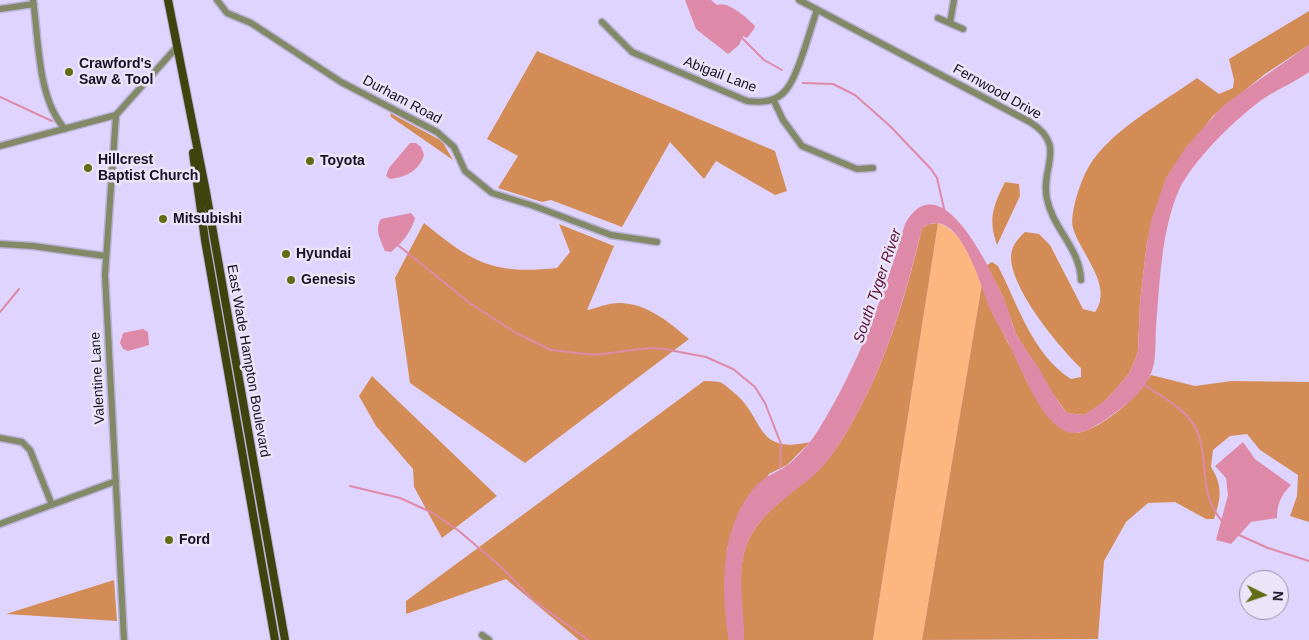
<!DOCTYPE html>
<style>
body{margin:0}
#map{position:relative;width:1309px;height:640px;overflow:hidden;background:#ded4fd;font-family:Helvetica,sans-serif}
canvas{display:block}
.north{position:absolute;left:1239px;top:570px;width:50px;height:50px;box-sizing:border-box;background:#eae5f9;border:1px solid #9691a3;border-radius:50%;rotate:94deg;font-size:14px;font-weight:700;line-height:20px;text-align:center;color:#171223}
.north::after{content:'';display:block;margin:auto;width:18px;height:22px;background:#616c13;clip-path:polygon(50% 0,100% 100%,50% 72%,0 100%)}
</style>
<div id="map">
<canvas width="1309" height="640"></canvas>
<div class="north">N</div>
</div>
<script>
const c = document.querySelector('canvas').getContext('2d');
c.lineJoin = 'round';
function fillPath(path, color) { c.fillStyle = color; c.fill(path, 'evenodd'); }
function trace(path, color, width, dash) { c.strokeStyle = color; c.lineWidth = width; c.lineCap = dash ? 'butt' : 'round'; c.setLineDash(dash || []); c.stroke(path); }
function label(font, color, halo, rows, align = 'center') {
  c.font = font + ' Helvetica,sans-serif'; c.lineWidth = 5; c.setLineDash([]); c.textBaseline = 'middle'; c.strokeStyle = halo; c.fillStyle = color; for (const [text, x, y, turn = 0] of rows) {
    c.save(); c.translate(x, y); c.rotate((+turn || 0) * Math.PI / 180); c.textAlign = isNaN(turn) ? turn : align; if (halo) c.strokeText(text, 0, 0); c.fillText(text, 0, 0); c.restore();
  }
}
fillPath(new Path2D(`
 M 938,223 C 962,231 974,262 982,284 L 922,640 L 873,640 Z`), '#feb681');
fillPath(new Path2D(`
 M 1309,11 L 1309,45 L 1265,74 L 1213,116 L 1166,178 L 1147,242 L 1140,302 L 1138,351 L 1134,363 L 1128,375 L 1106,400 L 1094,409 L 1084,415 L 1067,413 L 1050,390 L 1016,334 L 1003,297 L 987,265 L 992,262 L 998,266 C 1018,305 1033,355 1071,379 L 1081,377 L 1081,368 C 1058,346 1012,290 1011,258 C 1011,247 1017,239 1025,232 L 1039,234 L 1050,245 L 1083,309 L 1095,312 C 1114,286 1080,253 1073,228 C 1069,212 1083,173 1093,160 C 1119,125 1161,104 1197,78 L 1219,94 L 1233,88 L 1234,80 L 1229,59 Z
 M 537,51 L 775,151 L 787,191 L 775,195 L 716,161 L 704,179 L 670,142 L 622,227 L 551,200 L 542,202 L 498,188 L 518,156 L 487,139 Z
 M 390,113 L 442,141 L 453,160 L 391,117 Z
 M 1005,182 L 1019,184 L 1020,196 L 997,245 C 988,219 993,206 1005,182 Z
 M 424,223 C 472,262 492,275 557,268 L 570,252 L 559,224 L 614,246 L 587,310 C 597,308 611,302 621,303 C 648,304 670,323 689,339 L 525,463 L 410,383 L 395,278 Z
 M 938,223 L 873,640 L 744,640 C 743,610 736,574 746,546 C 757,515 790,495 813,475 C 826,464 837,448 846,433 C 884,370 905,300 922,228 L 929,224 Z
 M 982,284 L 991,309 L 1008,343 L 1078,433 C 1104,427 1137,398 1151,375 L 1195,386 L 1232,381 L 1309,382 L 1309,522 L 1290,516 L 1297,496 L 1298,475 L 1260,450 L 1247,434 L 1230,436 L 1213,450 L 1211,467 C 1223,486 1221,498 1214,519 L 1206,519 L 1175,502 L 1148,503 L 1126,522 L 1104,561 L 1098,639 L 922,640 Z
 M 372,376 L 497,496 L 442,538 L 414,487 L 413,469 L 376,426 L 359,396 Z
 M 704,381 C 709,381 715,381 719,382 C 724,383 728,388 732,391 C 766,417 753,455 810,442 L 787,465 L 769,474 L 727,548 L 725,598 L 729,640 L 579,640 L 506,579 L 406,614 L 406,601 Z
 M 114,580 L 117,621 L 6,614 Z`), '#d48c57');
fillPath(new Path2D(`
 M 685,0 L 711,0 L 717,5 C 728,1 746,17 755,26 L 754,29 L 747,38 L 743,36 L 739,45 L 728,54 L 696,29 Z
 M 1309,45 L 1309,72 C 1295,82 1280,88 1266,97 C 1240,114 1192,161 1179,190 C 1161,231 1160,282 1156,327 C 1155,343 1157,361 1150,376 C 1142,395 1122,408 1105,420 C 1093,427 1081,436 1067,432 C 1041,423 1020,366 1008,342 C 1002,331 995,320 990,309 C 981,287 959,202 922,228 C 904,301 885,368 846,433 C 837,448 826,464 814,475 C 790,496 757,515 746,546 C 736,575 745,610 744,640 L 729,640 C 720,589 720,520 760,482 C 769,474 780,471 789,464 C 800,454 811,442 819,429 C 858,366 884,295 905,224 C 940,161 990,268 1003,297 C 1009,309 1011,324 1017,336 C 1023,346 1030,355 1037,365 C 1047,381 1054,398 1067,413 L 1084,415 L 1106,400 L 1128,375 L 1134,363 L 1138,351 L 1140,302 L 1147,242 L 1151,221 L 1166,178 L 1186,147 L 1225,104 Z
 M 410,143 L 416,143 L 421,147 L 424,155 C 419,171 406,177 390,179 L 386,176 L 389,168 Z
 M 411,213 L 415,218 C 412,231 401,244 391,252 L 385,251 C 381,241 374,229 381,219 Z
 M 143,329 L 148,332 L 149,345 L 128,351 L 123,349 L 120,343 L 123,333 Z
 M 1243,442 L 1255,459 L 1291,485 C 1281,495 1277,504 1277,518 L 1251,522 L 1231,544 L 1216,540 L 1228,495 L 1226,478 L 1215,466 Z`), '#df89a9');
trace(new Path2D(`
 M 741,37 L 764,60 L 782,70
 M 803,83 L 833,84 L 855,95 L 890,126 L 931,169 L 937,178 L 945,213
 M 0,97 L 52,121
 M 399,246 L 471,304 L 516,333 L 551,350 L 595,355 L 649,348 L 664,349 L 706,357 L 733,369 L 755,387 L 765,403 L 781,444 L 780,468
 M 0,312 L 19,289
 M 1145,385 C 1161,397 1185,408 1195,427 C 1211,457 1196,491 1222,521
 M 350,486 L 400,498 L 433,513 L 459,531 L 500,566 L 533,600 L 588,640
 M 1239,535 L 1268,548 L 1309,561`), '#df89a9', 2);
const minor = new Path2D(`
 M 33,0 C 39,40 37,98 65,129
 M 217,0 L 227,13 L 251,23 L 341,82 L 437,132 L 454,147 L 465,171 L 492,193 L 534,206 L 611,235 L 657,242
 M 799,0 L 1030,122 C 1068,146 1040,167 1047,199 C 1053,229 1080,248 1081,280
 M 0,9 L 34,4
 M 938,18 L 963,29
 M 602,22 L 632,52 L 747,101 C 762,103 776,102 786,90 C 798,76 810,30 817,10
 M 950,23 L 954,0
 M 773,99 L 783,120 L 802,146 L 857,169 L 873,168
 M 116,115 L 105,275 L 124,640
 M 0,146 L 116,115 L 176,48
 M 0,244 L 33,246 L 105,256
 M 0,438 L 22,442 L 30,450 L 52,505
 M 0,524 L 116,481
 M 482,635 L 489,640`);
const major = new Path2D(`
 M 168,0 L 206,192 L 285,640
 M 193,153 L 205,240 L 275,640`);
trace(minor, '#bab1d6', 9);
trace(major, '#bab1d6', 10);
trace(minor, '#828966', 6);
trace(major, '#3d440d', 8);
for (const [x, y, r, color] of [
 [69,72,5,"#616c13"],
 [310,161,5,"#616c13"],
 [88,168,5,"#616c13"],
 [163,219,5,"#616c13"],
 [286,254,5,"#616c13"],
 [291,280,5,"#616c13"],
 [169,540,5,"#616c13"]
]) { const dot = new Path2D(); dot.arc(x, y, r, 0, 2 * Math.PI); c.fillStyle = color; c.fill(dot); trace(dot, '#eae5f9', 2); }
label('bold 14px', '#171223', '#eae5f9', [
 ["Crawford's",79,64],
 ["Saw & Tool",79,80],
 ["Hillcrest",98,160],
 ["Baptist Church",98,176],
 ["Toyota",320,161],
 ["Mitsubishi",173,219],
 ["Hyundai",296,254],
 ["Genesis",301,280],
 ["Ford",179,540]
], 'left');
label('14px', '#171223', '#eae5f9', [
 ["Abigail Lane",720,75,21],
 ["Fernwood Drive",997,92,29],
 ["Durham Road",402,100,28],
 ["East Wade Hampton Boulevard",248,361,80],
 ["Valentine Lane",98,378,-93]
]);
label('italic 15px', '#5e1236', '#eae5f9', [
 ["South Tyger River",878,286,-71]
]);
</script>
